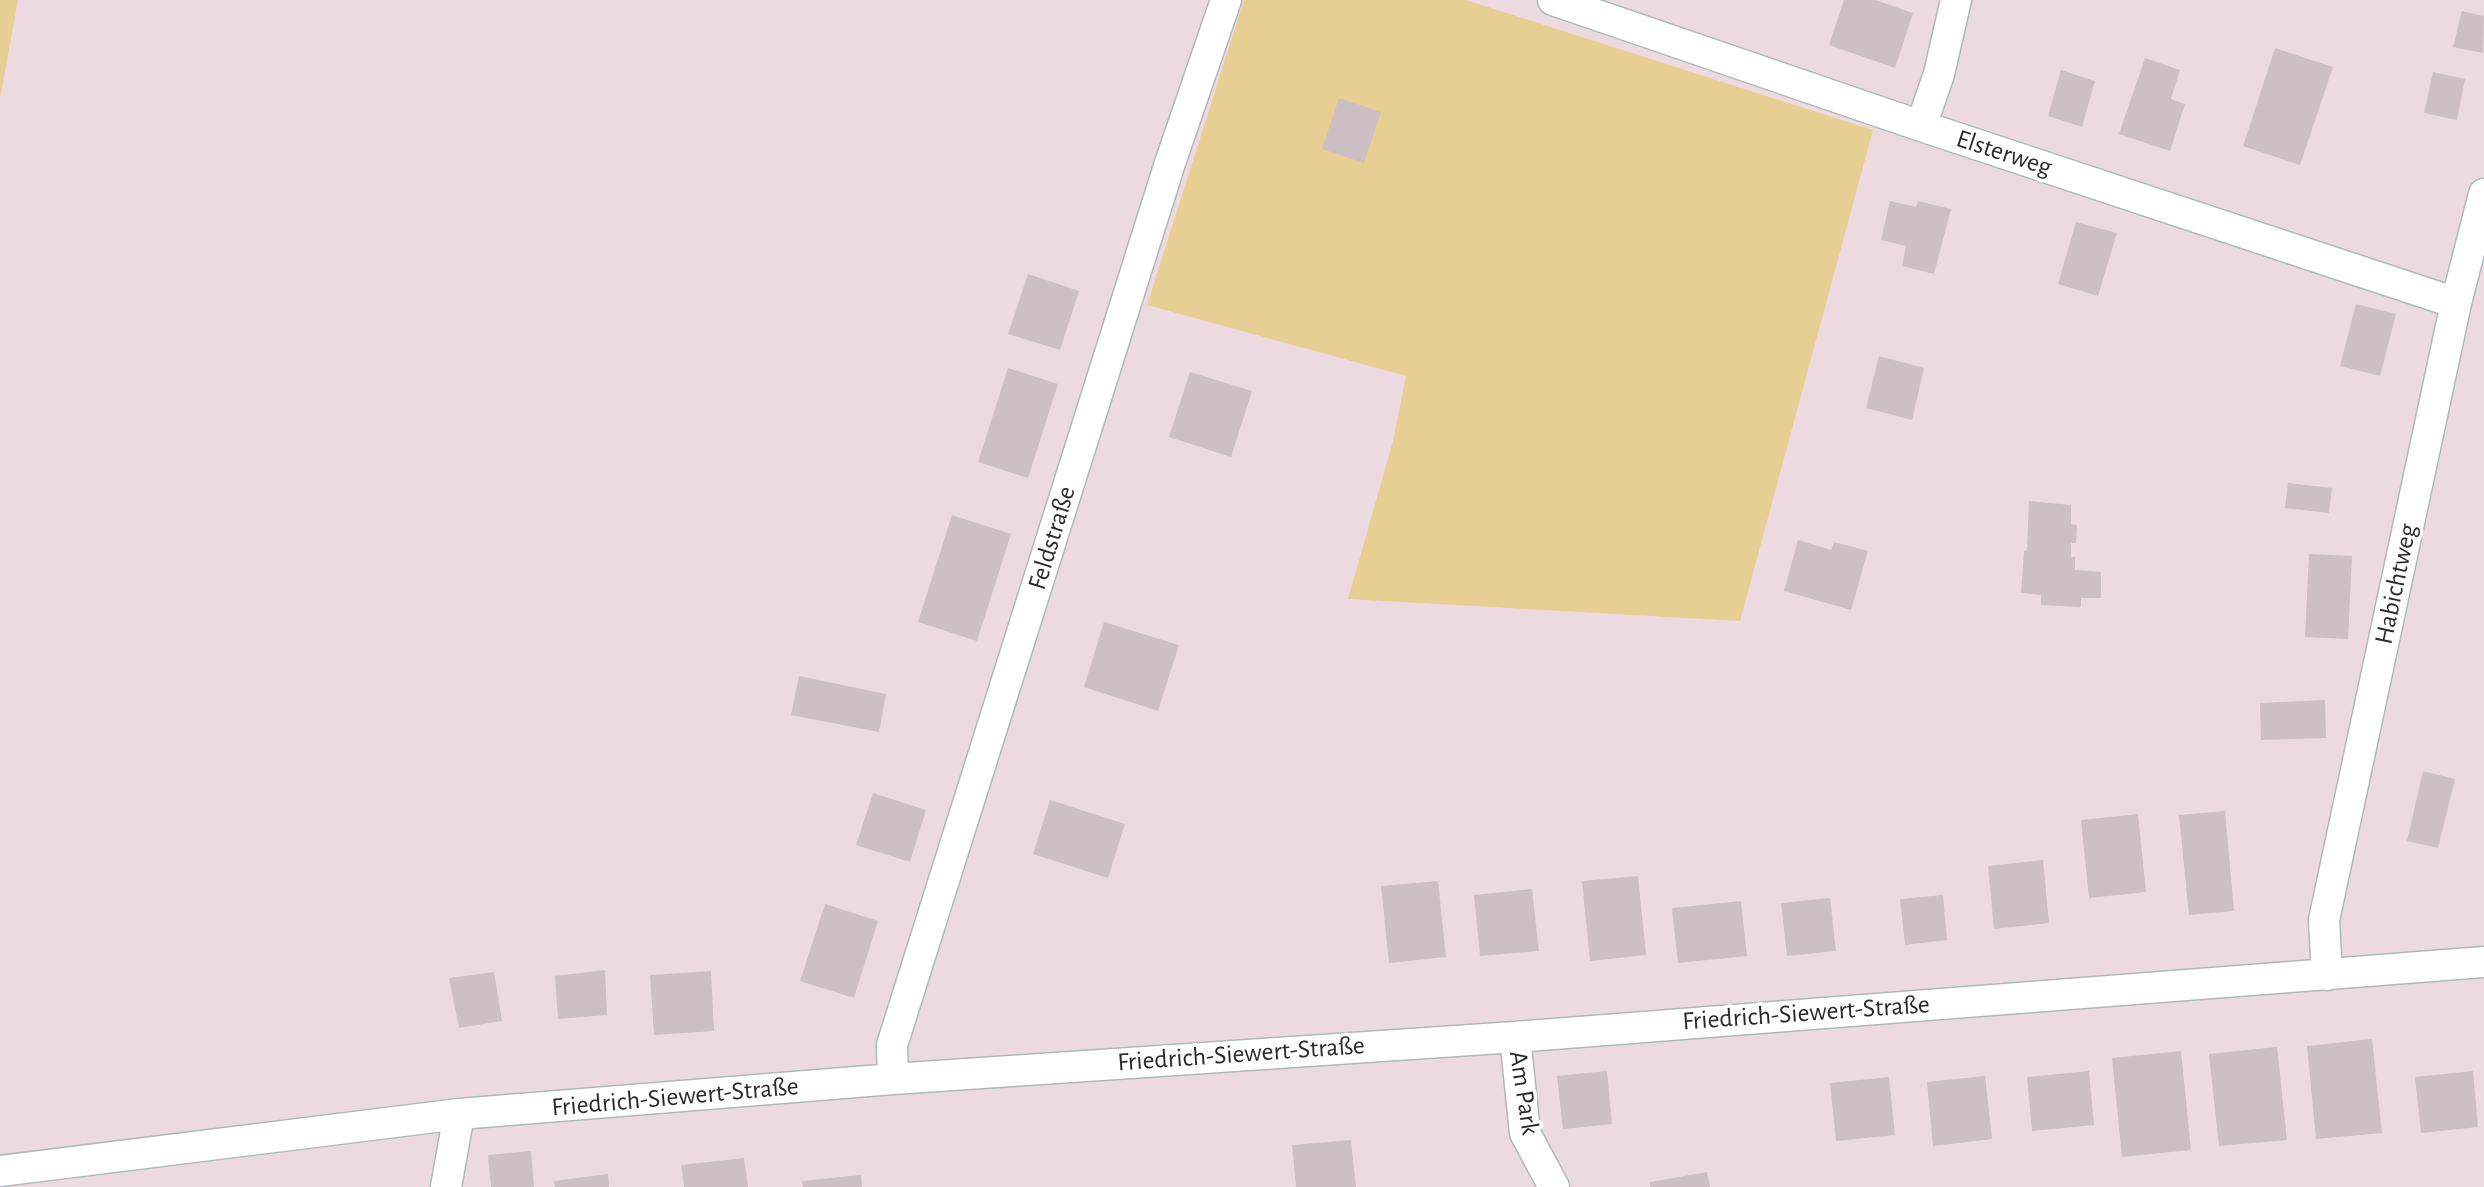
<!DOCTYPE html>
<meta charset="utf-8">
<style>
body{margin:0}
canvas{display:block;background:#eddae1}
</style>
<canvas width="2484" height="1187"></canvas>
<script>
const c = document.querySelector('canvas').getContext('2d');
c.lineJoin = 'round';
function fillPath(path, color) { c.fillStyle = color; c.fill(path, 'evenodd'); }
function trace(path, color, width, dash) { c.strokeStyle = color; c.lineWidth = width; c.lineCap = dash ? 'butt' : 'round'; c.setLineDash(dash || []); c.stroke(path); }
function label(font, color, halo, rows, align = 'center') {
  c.font = font + ' "Alegreya Sans",sans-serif'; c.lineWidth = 7; c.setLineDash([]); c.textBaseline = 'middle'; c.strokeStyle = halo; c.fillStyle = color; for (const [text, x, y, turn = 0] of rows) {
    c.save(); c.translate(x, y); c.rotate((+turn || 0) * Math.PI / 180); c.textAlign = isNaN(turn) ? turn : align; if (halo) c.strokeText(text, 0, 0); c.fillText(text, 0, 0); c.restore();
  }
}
fillPath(new Path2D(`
 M 0,0 L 18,0 L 0,99 Z
 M 1244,0 L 1466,0 L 1873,130 L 1740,621 L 1348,599 L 1393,441 L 1406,376 L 1147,305 Z`), '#e7cf93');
fillPath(new Path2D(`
 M 1844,0 L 1875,0 L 1913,13 L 1895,68 L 1829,45 Z
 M 2462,11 L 2484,16 L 2483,53 L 2453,47 Z
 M 2275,48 L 2333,67 L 2300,165 L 2243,146 Z
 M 2145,58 L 2180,70 L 2171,99 L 2185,104 L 2170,151 L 2119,134 Z
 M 2061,70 L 2095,81 L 2082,127 L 2048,116 Z
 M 2433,72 L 2465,79 L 2457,120 L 2424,113 Z
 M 1339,98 L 1381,112 L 1364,163 L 1322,149 Z
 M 1890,201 L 1916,207 L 1918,201 L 1951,209 L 1934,274 L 1902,266 L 1906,246 L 1881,240 Z
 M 2076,222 L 2117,233 L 2098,296 L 2058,284 Z
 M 1028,274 L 1079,291 L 1060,350 L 1008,334 Z
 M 2356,304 L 2396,314 L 2380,376 L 2340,366 Z
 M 1879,356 L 1924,368 L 1912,420 L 1866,408 Z
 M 1008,368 L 1058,384 L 1028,478 L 978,462 Z
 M 1190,372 L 1252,391 L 1231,457 L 1169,437 Z
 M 2288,483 L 2332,488 L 2329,513 L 2285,508 Z
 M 2029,501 L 2071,505 L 2071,524 L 2077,525 L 2076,543 L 2071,543 L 2071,557 L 2075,557 L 2075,570 L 2101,572 L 2101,598 L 2081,598 L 2081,607 L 2041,605 L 2041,595 L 2021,593 L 2024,551 L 2027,550 Z
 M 952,515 L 1011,534 L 977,641 L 918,622 Z
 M 1798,540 L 1831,550 L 1834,542 L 1868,551 L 1851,610 L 1784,591 Z
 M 2309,554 L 2352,556 L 2348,639 L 2305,637 Z
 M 1104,622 L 1179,645 L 1158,711 L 1084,687 Z
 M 799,676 L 886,694 L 879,732 L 791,715 Z
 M 2325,700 L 2326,738 L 2261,740 L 2260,703 Z
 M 2423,771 L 2455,779 L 2438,848 L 2407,841 Z
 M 873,793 L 926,810 L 910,862 L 856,845 Z
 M 1050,800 L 1125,824 L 1108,878 L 1033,854 Z
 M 2225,811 L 2234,911 L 2189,915 L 2179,815 Z
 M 2138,814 L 2146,892 L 2089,898 L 2081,820 Z
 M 2043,860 L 2049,923 L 1994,929 L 1988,866 Z
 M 1638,876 L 1646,955 L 1590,961 L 1582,881 Z
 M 1438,881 L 1446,957 L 1389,963 L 1381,886 Z
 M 1532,889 L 1539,951 L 1480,956 L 1474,895 Z
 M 1943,895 L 1947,940 L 1905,945 L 1900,899 Z
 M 1830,898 L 1836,951 L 1787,956 L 1781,903 Z
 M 1741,901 L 1747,956 L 1678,963 L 1672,908 Z
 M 825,904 L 878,921 L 854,998 L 800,981 Z
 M 605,970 L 607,1015 L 558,1019 L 555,976 Z
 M 711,971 L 714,1031 L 654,1035 L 650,975 Z
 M 494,972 L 502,1021 L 459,1028 L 449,978 Z
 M 2372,1039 L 2382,1133 L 2316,1139 L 2307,1046 Z
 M 2277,1047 L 2287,1140 L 2219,1146 L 2209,1054 Z
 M 2181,1051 L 2191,1150 L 2122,1157 L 2112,1058 Z
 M 1607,1071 L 1612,1124 L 1563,1129 L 1557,1076 Z
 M 2089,1071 L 2094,1125 L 2032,1131 L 2027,1077 Z
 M 2473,1071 L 2478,1127 L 2421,1133 L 2415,1077 Z
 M 1985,1076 L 1992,1139 L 1933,1146 L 1927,1082 Z
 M 1889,1077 L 1895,1135 L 1836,1141 L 1830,1083 Z
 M 1351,1140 L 1356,1187 L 1296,1187 L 1292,1145 Z
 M 531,1151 L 534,1187 L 491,1187 L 488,1155 Z
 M 744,1158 L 748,1187 L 684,1187 L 681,1165 Z
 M 1707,1172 L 1710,1187 L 1650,1187 L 1650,1182 Z
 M 608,1174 L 609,1187 L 555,1187 L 554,1181 Z
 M 861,1175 L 862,1187 L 803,1187 L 802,1181 Z`), '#cebfc4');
const minor = new Path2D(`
 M 1553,0 L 1921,126 L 2456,303
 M 1921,126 L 1939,74 L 1956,0
 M 2327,975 L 2324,920 L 2456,303 L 2484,194
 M 1515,1037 L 1525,1133 L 1554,1187
 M 893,1079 L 892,1045 L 1170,163 L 1226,0
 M 0,1171 L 459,1114 L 893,1079 L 1515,1037 L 2484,962
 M 446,1187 L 459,1114`);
trace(minor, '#abbbb9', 33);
trace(minor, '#fff', 30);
label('26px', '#2a2a2a', '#fff', [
 ["Elsterweg",2004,153,18],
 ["Feldstraße",1052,538,-73],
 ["Habichtweg",2396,584,-78],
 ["Friedrich-Siewert-Straße",1806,1013,-4],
 ["Friedrich-Siewert-Straße",1241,1054,-4],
 ["Am Park",1524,1093,81],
 ["Friedrich-Siewert-Straße",675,1097,-5]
]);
</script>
